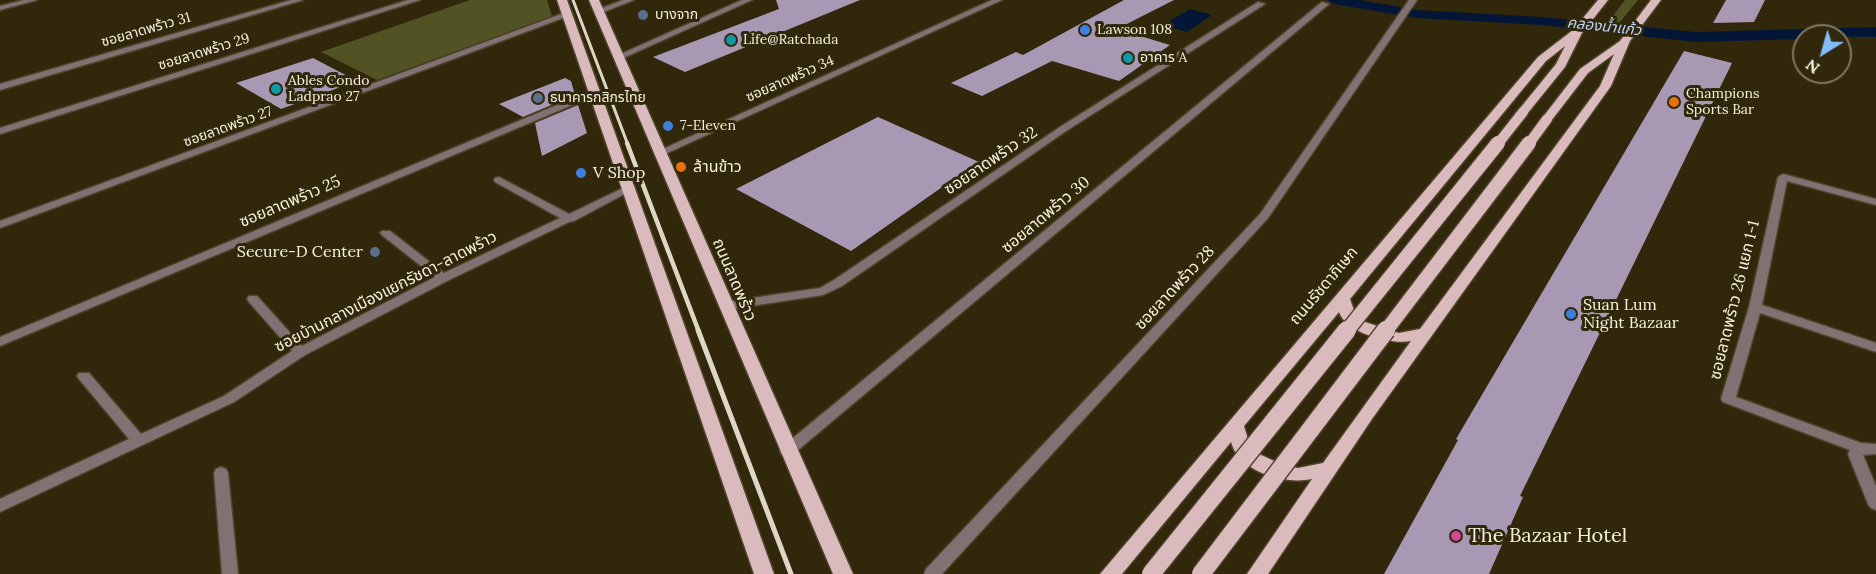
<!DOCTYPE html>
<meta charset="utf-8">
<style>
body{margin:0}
#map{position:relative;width:1876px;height:574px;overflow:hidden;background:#31280c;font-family:Lora,serif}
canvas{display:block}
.north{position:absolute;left:1792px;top:24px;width:60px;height:60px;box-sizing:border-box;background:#31280c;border:2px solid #807861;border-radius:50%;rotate:217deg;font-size:16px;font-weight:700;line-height:24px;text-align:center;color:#f7f1e1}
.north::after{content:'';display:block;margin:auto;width:21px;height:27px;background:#80bdfa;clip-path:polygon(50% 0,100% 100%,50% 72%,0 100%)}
</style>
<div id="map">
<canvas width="1876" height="574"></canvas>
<div class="north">N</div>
</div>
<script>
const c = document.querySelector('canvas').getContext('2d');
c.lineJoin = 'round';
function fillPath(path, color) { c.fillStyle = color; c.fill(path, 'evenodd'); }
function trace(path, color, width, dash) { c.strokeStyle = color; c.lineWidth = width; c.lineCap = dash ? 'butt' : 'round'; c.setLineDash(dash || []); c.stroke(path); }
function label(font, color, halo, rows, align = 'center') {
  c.font = font + ' Lora,"Noto Sans Thai",serif'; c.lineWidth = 6; c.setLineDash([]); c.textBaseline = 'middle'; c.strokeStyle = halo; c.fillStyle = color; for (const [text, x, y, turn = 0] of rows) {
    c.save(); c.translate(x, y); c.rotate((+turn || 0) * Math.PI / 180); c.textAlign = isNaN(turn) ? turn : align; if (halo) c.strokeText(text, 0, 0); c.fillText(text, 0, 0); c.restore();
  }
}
fillPath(new Path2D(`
 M 470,0 L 547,0 L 552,16 L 377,80 L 321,52 Z
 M 1625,0 L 1638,0 L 1616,27 L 1605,26 Z`), '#515324');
fillPath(new Path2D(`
 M 1190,9 L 1212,15 L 1187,32 L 1163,25 Z`), '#031637');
fillPath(new Path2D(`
 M 1327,0 L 1359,0 L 1417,10 L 1542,17 L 1696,32 L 1876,27 L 1876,37 L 1804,36 L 1804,39 L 1696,42 L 1542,25 L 1417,18 L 1334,4 Z`), '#031637');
fillPath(new Path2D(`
 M 776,0 L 860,0 L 685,72 L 653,57 L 779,9 Z
 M 1124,0 L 1174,0 L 1117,29 L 1170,45 L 1119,81 L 1052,61 L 982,96 L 951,83 L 1016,52 L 1023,55 Z
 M 1726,0 L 1765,0 L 1754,22 L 1713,23 Z
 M 1684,51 L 1732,63 L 1520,496 L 1523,497 L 1489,574 L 1384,574 L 1458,440 L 1456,439 Z
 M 313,58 L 357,81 L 281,109 L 236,83 Z
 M 565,78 L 571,81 L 575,95 L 523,117 L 499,104 Z
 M 578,105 L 587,133 L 542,156 L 535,123 Z
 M 878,117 L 988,166 L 955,186 L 948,183 L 851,251 L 736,189 Z`), '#a998b4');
const minor = new Path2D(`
 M 24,0 L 37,0 L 0,10 L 0,6 Z
 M 291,0 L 303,0 L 0,90 L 0,84 Z
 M 408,0 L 420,0 L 0,134 L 0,128 Z
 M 623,0 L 634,0 L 601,13 L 594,11 Z
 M 742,0 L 752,0 L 621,59 L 614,57 Z
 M 992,0 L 1002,0 L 663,155 L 659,156 L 654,153 Z
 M 1409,0 L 1417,0 L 1268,218 L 942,574 L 924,574 L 926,569 L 1260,214 Z
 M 1258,2 L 1265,4 L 1066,131 L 842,286 L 823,295 L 725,310 L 719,306 L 725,302 L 820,288 L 834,280 L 1060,127 Z
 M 1322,2 L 1329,4 L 792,455 L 787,456 L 782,455 L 780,451 L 782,447 Z
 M 564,13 L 571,15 L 0,228 L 0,221 Z
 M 593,90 L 596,91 L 596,95 L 0,346 L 0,337 Z
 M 1783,174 L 1876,199 L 1876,205 L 1787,181 L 1762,305 L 1876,343 L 1876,352 L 1760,313 L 1736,397 L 1861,443 L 1876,444 L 1876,454 L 1863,455 L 1876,486 L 1876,510 L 1871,508 L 1868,504 L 1848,454 L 1850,450 L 1723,402 L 1721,399 L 1749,307 L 1778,177 Z
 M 499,177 L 569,214 L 623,188 L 631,188 L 632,190 L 574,221 L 569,222 L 447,281 L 305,355 L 234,402 L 0,512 L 0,499 L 129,439 L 79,379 L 77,376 L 79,373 L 89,373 L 141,434 L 224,396 L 292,351 L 249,302 L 247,299 L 249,296 L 257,296 L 302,346 L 435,277 L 382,235 L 380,233 L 382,231 L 390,231 L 444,273 L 560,218 L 495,182 L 494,180 L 495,178 Z
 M 221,467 L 226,469 L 228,473 L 238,574 L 222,574 L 214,473 L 216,469 Z`);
const primary = new Path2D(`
 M 557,0 L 567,0 L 774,574 L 754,574 Z
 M 589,0 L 599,0 L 853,574 L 833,574 Z
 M 1598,0 L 1608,0 L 1582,33 L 1565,67 L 1527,114 L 1523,115 L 1517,112 L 1556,64 L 1565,46 L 1546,61 L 1350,299 L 1356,316 L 1365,322 L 1399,333 L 1420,329 L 1600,86 L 1614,54 L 1588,73 L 1551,121 L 1543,121 L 1543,117 L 1580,69 L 1620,41 L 1651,0 L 1661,0 L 1630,41 L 1611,86 L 1372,419 L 1268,574 L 1247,574 L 1312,479 C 1285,485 1239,472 1231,442 L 1122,574 L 1100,574 L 1538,57 L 1573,30 ZM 1339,312 C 1346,333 1391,345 1411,341 L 1323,463 L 1298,468 L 1285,466 L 1259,454 L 1250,446 L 1244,426 Z`);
trace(minor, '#4d442a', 3);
trace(primary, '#4d442a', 3);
fillPath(minor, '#817173');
fillPath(primary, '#dbbabd');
trace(new Path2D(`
 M 573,0 L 628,145`), '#ddd7c5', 3);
trace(new Path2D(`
 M 627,143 L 699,332`), '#ddd7c5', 4.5);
trace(new Path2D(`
 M 698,330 L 791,574`), '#ddd7c5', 5);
const primaryBridgeFar2 = new Path2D(`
 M 1497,145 L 1523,112
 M 1528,145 L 1547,119`);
const primaryBridgeFar1 = new Path2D(`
 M 1346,332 L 1498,143
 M 1385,332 L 1529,143`);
const primaryBridge = new Path2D(`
 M 1151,574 L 1347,330
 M 1201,574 L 1386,330`);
trace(primaryBridgeFar2, '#4d442a', 13, []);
trace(primaryBridgeFar1, '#4d442a', 17, []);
trace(primaryBridge, '#4d442a', 21, []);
trace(primaryBridgeFar2, '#dbbabd', 10);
trace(primaryBridgeFar1, '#dbbabd', 14);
trace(primaryBridge, '#dbbabd', 18);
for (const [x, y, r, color] of [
 [643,15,6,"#5c6f8a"],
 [1085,30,6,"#3f7fe0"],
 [731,40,6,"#0f9aa8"],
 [1128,58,6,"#0f9aa8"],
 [276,89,6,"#0f9aa8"],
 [538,98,6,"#5c6f8a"],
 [1674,102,6,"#e8710a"],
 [668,126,6,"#3f7fe0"],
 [681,167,6,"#e8710a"],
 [581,173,6,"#3f7fe0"],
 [375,252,6,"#5c6f8a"],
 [1571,314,6,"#3f7fe0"],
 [1456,536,6,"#d1479c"]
]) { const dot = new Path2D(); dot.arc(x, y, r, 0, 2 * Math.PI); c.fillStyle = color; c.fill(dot); trace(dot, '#31280c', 2); }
label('14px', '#f7f1e1', '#31280c', [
 ["บางจาก",655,15],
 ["Lawson 108",1097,30],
 ["Life@Ratchada",743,40],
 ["อาคาร A",1140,58],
 ["Ables Condo",288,81],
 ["Ladprao 27",288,97],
 ["Champions",1686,94],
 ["Sports Bar",1686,110],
 ["ธนาคารกสิกรไทย",550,98],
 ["7-Eleven",680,126]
], 'left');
label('14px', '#f7f1e1', '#31280c', [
 ["ซอยลาดพร้าว 31",146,30,-16],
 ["ซอยลาดพร้าว 29",204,52,-17],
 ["ซอยลาดพร้าว 34",790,79,-24],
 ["ซอยลาดพร้าว 27",228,127,-20]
]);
label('italic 15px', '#bbd4fb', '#31280c', [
 ["คลองน้ำแก้ว",1604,27,6]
]);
label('16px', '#f7f1e1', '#31280c', [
 ["ซอยลาดพร้าว 32",991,161,-34],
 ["ซอยลาดพร้าว 25",290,202,-23],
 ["ซอยลาดพร้าว 30",1046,215,-40],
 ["ถนนลาดพร้าว",734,280,67],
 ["ถนนรัชดาภิเษก",1324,286,-50],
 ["ซอยลาดพร้าว 28",1175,288,-47],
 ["ซอยบ้านกลางเมืองแยกรัชดา-ลาดพร้าว",386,292,-27],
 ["ซอยลาดพร้าว 26 แยก 1-1",1735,300,-76]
]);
label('16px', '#f7f1e1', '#31280c', [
 ["ล้านข้าว",693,167],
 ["V Shop",593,173],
 ["Secure-D Center",363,252,"right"],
 ["Suan Lum",1583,305],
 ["Night Bazaar",1583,323]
], 'left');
label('20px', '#f7f1e1', '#31280c', [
 ["The Bazaar Hotel",1468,536]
], 'left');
</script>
